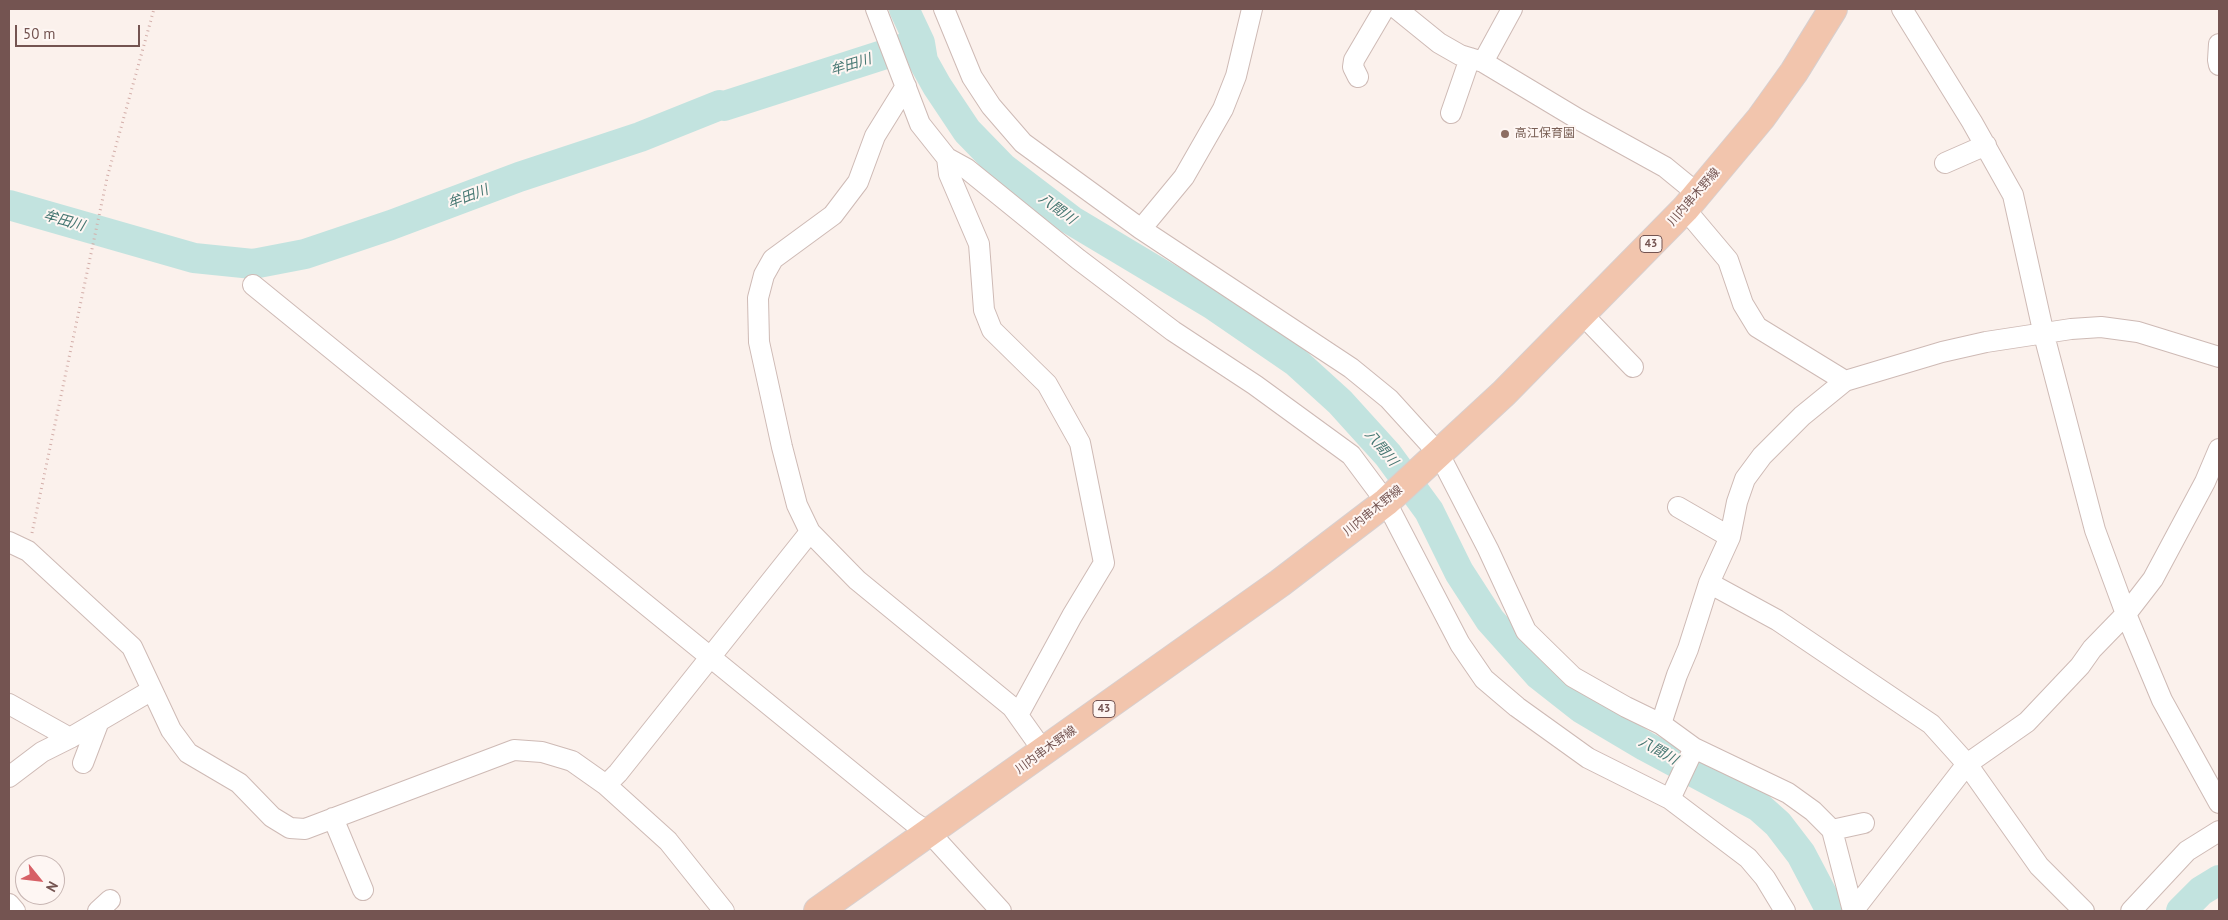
<!DOCTYPE html>
<meta charset="utf-8">
<style>
body{margin:0}
#map{position:relative;width:2228px;height:920px;overflow:hidden;background:#fbf1ec;font-family:"PT Sans",sans-serif}
canvas{display:block}
.frame{position:absolute;inset:0;border:10px solid #745451;pointer-events:none}
.north{position:absolute;left:15px;top:855px;width:50px;height:50px;box-sizing:border-box;background:#fef6f3;border:1px solid #c7b5b2;border-radius:50%;rotate:119deg;font-size:14px;font-weight:700;line-height:20px;text-align:center;color:#745451}
.north::after{content:'';display:block;margin:auto;width:18px;height:22px;background:#d76066;clip-path:polygon(50% 0,100% 100%,50% 72%,0 100%)}
.scale{position:absolute;left:15px;top:25px;width:125px;height:22px;box-sizing:border-box;border:2px solid #745451;border-top:0;padding-left:6px;font-size:15px;line-height:18px;white-space:nowrap;color:#745451;-webkit-text-stroke:4px #fef6f3;paint-order:stroke}
</style>
<div id="map">
<canvas width="2228" height="920"></canvas>
<div class="frame"></div>
<div class="north">N</div>
<div class="scale">50 m</div>
</div>
<script>
const c = document.querySelector('canvas').getContext('2d');
c.lineJoin = 'round';
function trace(path, color, width, dash) { c.strokeStyle = color; c.lineWidth = width; c.lineCap = dash ? 'butt' : 'round'; c.setLineDash(dash || []); c.stroke(path); }
function label(font, color, halo, rows, align = 'center') {
  c.font = font + ' "PT Sans","Noto Sans JP",sans-serif'; c.lineWidth = 4; c.setLineDash([]); c.textBaseline = 'middle'; c.strokeStyle = halo; c.fillStyle = color; for (const [text, x, y, turn = 0] of rows) {
    c.save(); c.translate(x, y); c.rotate((+turn || 0) * Math.PI / 180); c.textAlign = isNaN(turn) ? turn : align; if (halo) c.strokeText(text, 0, 0); c.fillText(text, 0, 0); c.restore();
  }
}
trace(new Path2D(`
 M 904,9 L 920,43 L 923,61 L 937,86 L 967,131 L 1003,168 L 1071,220 L 1213,305 L 1296,362 L 1340,402 L 1388,455 L 1429,511 L 1459,572 L 1490,620 L 1539,675 L 1581,708 L 1645,746 L 1759,807 L 1778,824 L 1801,854 L 1831,911
 M 9,205 L 194,258 L 253,264 L 305,254 L 391,225 L 519,177 L 640,137 L 720,105 L 724,106 L 920,43
 M 2181,911 L 2201,891 L 2219,880`), '#c2e3df', 30);
const minor = new Path2D(`
 M 876,9 L 920,124 L 947,158 L 967,169 L 1078,259 L 1173,331 L 1255,385 L 1351,455 L 1386,502 L 1460,644 L 1484,679 L 1517,707 L 1588,758 L 1670,799 L 1748,858 L 1765,878 L 1785,911
 M 944,9 L 972,77 L 991,106 L 1023,143 L 1141,229 L 1351,368 L 1389,399 L 1439,454 L 1488,549 L 1526,631 L 1573,677 L 1626,707 L 1661,724 L 1694,748 L 1788,793 L 1813,811 L 1832,830 L 1853,911
 M 1397,9 L 1439,43 L 1460,55 L 1483,62 L 1578,119 L 1665,167 L 1698,194
 M 1902,9 L 1972,122 L 2013,195 L 2044,335 L 2095,530 L 2126,614 L 2162,700 L 2219,803
 M 2219,44 L 2218,60 L 2219,65
 M 1483,62 L 1512,9
 M 1358,77 L 1353,67 L 1354,60 L 1384,9
 M 906,86 L 875,136 L 858,182 L 833,215 L 773,259 L 764,275 L 758,298 L 759,342 L 782,447 L 797,505 L 810,532 L 857,580 L 1012,707 L 1044,752
 M 1451,113 L 1470,58
 M 947,158 L 949,174 L 979,244 L 984,310 L 992,330 L 1047,384 L 1080,443 L 1104,563 L 1072,616 L 1018,715
 M 1945,163 L 1986,145
 M 1685,209 L 1728,260 L 1743,304 L 1757,327 L 1845,381
 M 1141,229 L 1184,177 L 1223,109 L 1236,76 L 1252,9
 M 253,285 L 913,822 L 930,833 L 1001,911
 M 1582,314 L 1633,367
 M 1678,507 L 1730,537
 M 9,542 L 28,551 L 132,647 L 171,730 L 188,753 L 239,783 L 272,817 L 290,828 L 305,829 L 514,750 L 542,752 L 572,761 L 606,785 L 668,841 L 724,911
 M 1709,583 L 1777,620 L 1931,724 L 1967,764 L 2039,866 L 2084,911
 M 9,704 L 70,738
 M 1661,724 L 1677,675 L 1688,649 L 1709,583 L 1730,537 L 1737,502 L 1745,479 L 1762,456 L 1802,416 L 1845,381 L 1942,352 L 1986,342 L 2071,329 L 2101,327 L 2138,332 L 2219,357
 M 83,763 L 99,721
 M 9,777 L 42,752 L 70,738 L 152,690
 M 606,785 L 618,773 L 810,532
 M 1670,799 L 1694,748
 M 333,818 L 363,890
 M 1832,830 L 1864,823
 M 9,904 L 15,911
 M 98,911 L 110,900
 M 1853,911 L 1967,764 L 2027,722 L 2080,666 L 2092,649 L 2126,614 L 2153,579 L 2205,482 L 2219,449
 M 2131,911 L 2187,851 L 2219,831`);
const primary = new Path2D(`
 M 818,911 L 1280,583 L 1386,502 L 1504,393 L 1685,209 L 1761,118 L 1794,72 L 1833,9`);
trace(minor, '#cebab5', 22);
trace(primary, '#d8cfce', 30);
trace(new Path2D(`
 M 32,533 L 107,178 L 154,9`), '#d3aea9', 3, [1, 4]);
trace(minor, '#fff', 20);
trace(primary, '#f2c5ad', 28);
for (const [x, y, r, color] of [
 [1505,134,5,"#8d6e63"]
]) { const dot = new Path2D(); dot.arc(x, y, r, 0, 2 * Math.PI); c.fillStyle = color; c.fill(dot); trace(dot, '#fef6f3', 2); }
for (const [x, y, w] of [
 [1651,244,22],
 [1104,709,22]
]) { const box = new Path2D(); box.roundRect(x - w / 2, y - 8.5, w, 17, 4); c.fillStyle = '#fef6f3'; c.fill(box); trace(box, '#745451', 1); }
label('bold 11px', '#745451', null, [
 ["43",1651,244],
 ["43",1104,709]
]);
label('12px', '#785e54', '#fef6f3', [
 ["高江保育園",1515,134]
], 'left');
label('12px', '#745451', '#fef6f3', [
 ["川内串木野線",1694,197,-49],
 ["川内串木野線",1373,511,-39],
 ["川内串木野線",1046,750,-36]
]);
label('italic 14px', '#467772', '#fef6f3', [
 ["牟田川",851,65,-17],
 ["牟田川",468,197,-21],
 ["八間川",1057,209,36],
 ["牟田川",64,221,16],
 ["八間川",1381,448,50],
 ["八間川",1658,751,29]
]);
</script>
